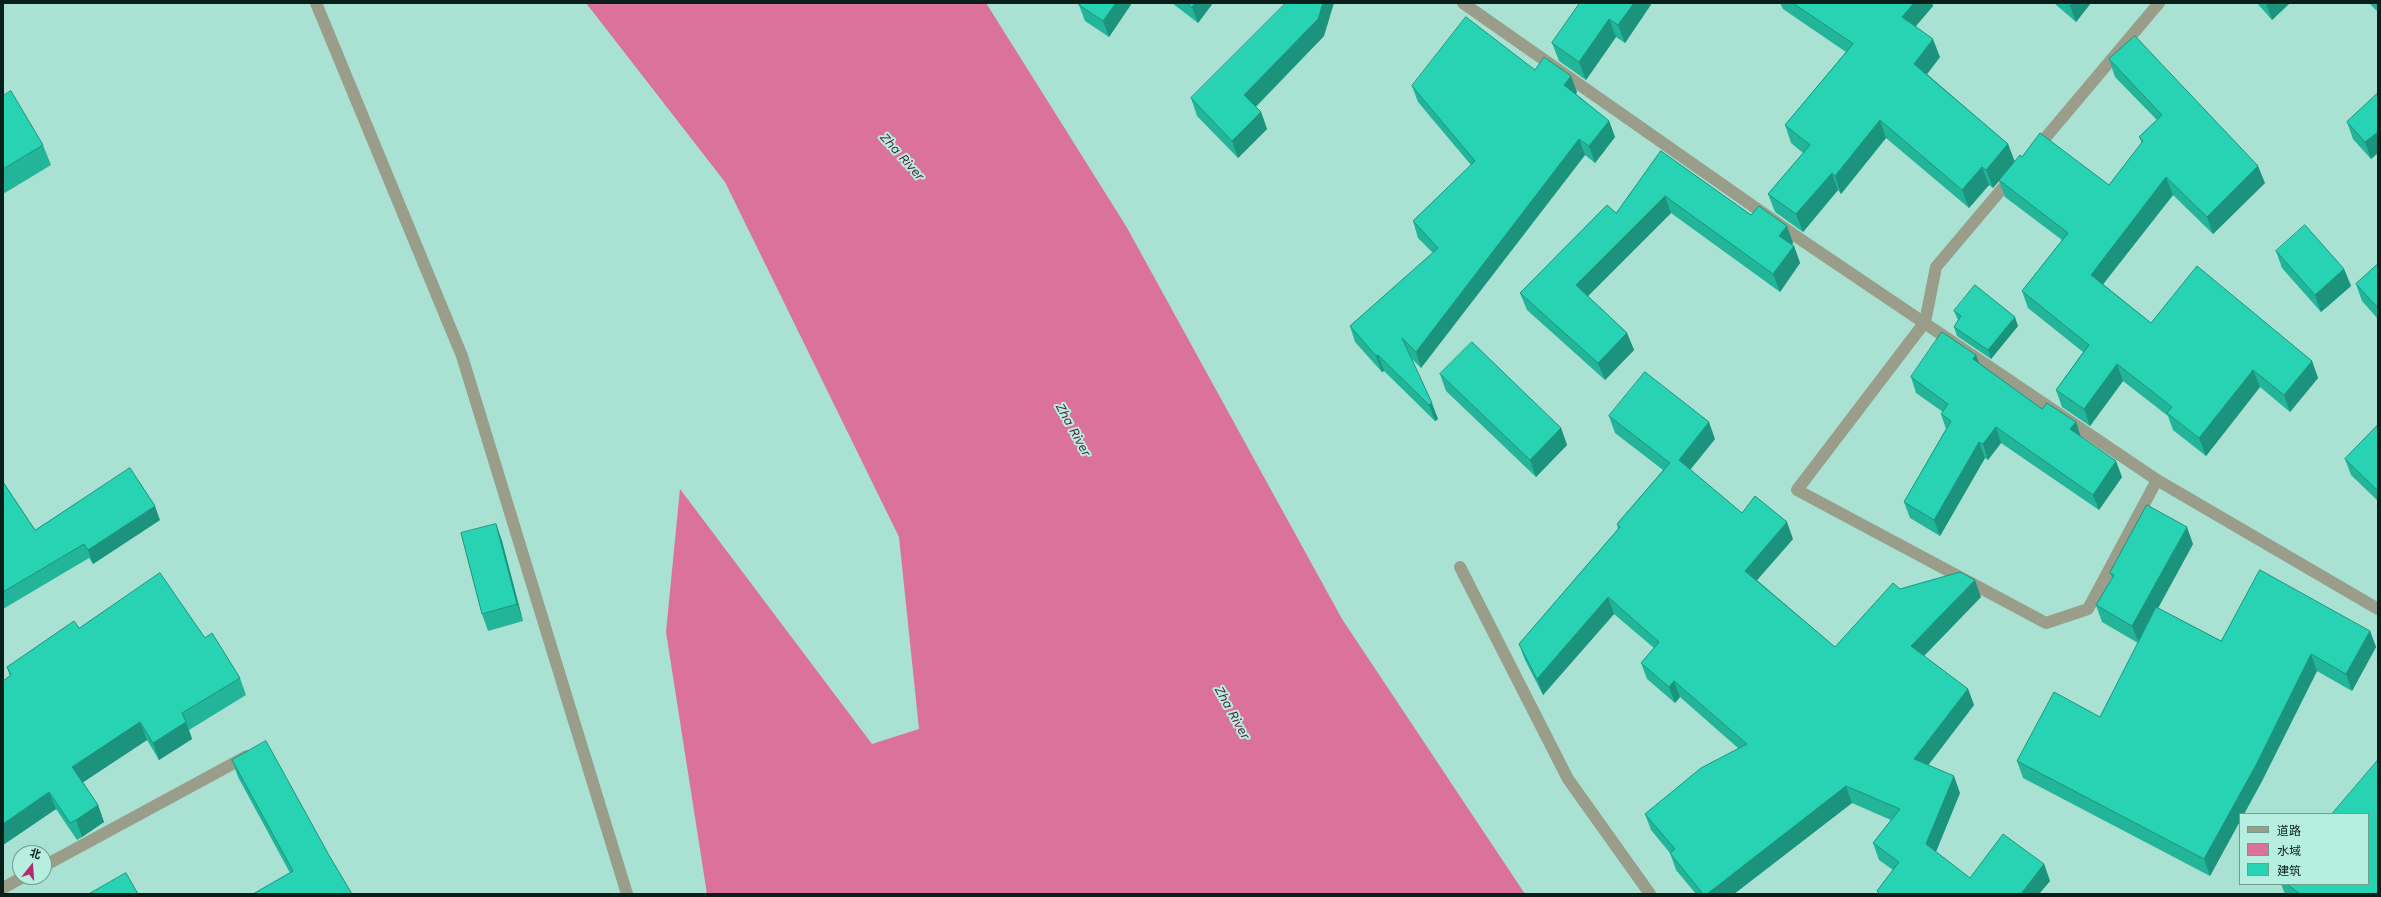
<!DOCTYPE html>
<meta charset="utf-8">
<style>
body{margin:0}
#map{position:relative;width:2381px;height:897px;overflow:hidden;background:#a9e1d2;font-family:"Work Sans","Noto Sans SC",sans-serif}
canvas{display:block}
.frame{position:absolute;inset:0;border:4px solid #09201a;pointer-events:none}
.legend{position:absolute;left:2239px;top:813px;width:130px;height:72px;box-sizing:border-box;background:#b6eedf;border:1px solid #719c90;margin:0;padding:5px 7px;list-style:none;font-size:12px;color:#09201a}
.legend li{display:flex;align-items:center;gap:8px;height:20px}
.legend b{width:20px;border:1px solid #719c90}
.north{position:absolute;left:12px;top:845px;width:40px;height:40px;box-sizing:border-box;background:#b6eedf;border:1px solid #719c90;border-radius:50%;rotate:17deg;font-size:11px;font-weight:700;line-height:16px;text-align:center;color:#09201a}
.north::after{content:'';display:block;margin:auto;width:14px;height:18px;background:#b32c6e;clip-path:polygon(50% 0,100% 100%,50% 72%,0 100%)}
</style>
<div id="map">
<canvas width="2381" height="897"></canvas>
<div class="frame"></div>
<ul class="legend">
<li><b style="height:5px;background:#999d8a"></b>道路</li>
<li><b style="height:11px;background:#db729c"></b>水域</li>
<li><b style="height:11px;background:#28d3b3"></b>建筑</li>
</ul>
<div class="north">北</div>
</div>
<script>
const c = document.querySelector('canvas').getContext('2d');
c.lineJoin = 'round';
function fillPath(path, color) { c.fillStyle = color; c.fill(path, 'evenodd'); }
function trace(path, color, width, dash) { c.strokeStyle = color; c.lineWidth = width; c.lineCap = dash ? 'butt' : 'round'; c.setLineDash(dash || []); c.stroke(path); }
function label(font, color, halo, rows, align = 'center') {
  c.font = font + ' "Work Sans",sans-serif'; c.lineWidth = 4; c.setLineDash([]); c.textBaseline = 'middle'; c.strokeStyle = halo; c.fillStyle = color; for (const [text, x, y, turn = 0] of rows) {
    c.save(); c.translate(x, y); c.rotate((+turn || 0) * Math.PI / 180); c.textAlign = isNaN(turn) ? turn : align; if (halo) c.strokeText(text, 0, 0); c.fillText(text, 0, 0); c.restore();
  }
}
fillPath(new Path2D(`
 M 586,3 L 986,3 L 1126,226 L 1342,619 L 1525,894 L 707,894 L 666,632 L 680,489 L 872,744 L 919,729 L 899,537 L 725,182 Z`), '#db729c');
trace(new Path2D(`
 M 1463,3 L 1800,239 L 2157,480 L 2378,609
 M 2036,149 L 2159,3
 M 2012,177 L 1936,267 L 1925,322 L 1797,490 L 2046,623 L 2088,609 L 2157,480
 M 1460,567 L 1568,779 L 1650,894
 M 44,866 L 247,756
 M 3,888 L 23,877`), '#999d8a', 12);
trace(new Path2D(`
 M 316,3 L 462,356 L 627,894`), '#999d8a', 12);
fillPath(new Path2D(`
 M 1132,3 L 1109,37 L 1085,21 L 1079,5 Z
 M 1172,3 L 1213,3 L 1198,23 Z
 M 1580,3 L 1652,3 L 1625,43 L 1616,37 L 1586,80 L 1559,61 L 1552,43 Z
 M 1780,3 L 1932,3 L 1933,6 L 1916,26 L 1940,57 L 1927,74 L 2008,144 L 2014,161 L 2022,157 L 2109,185 L 2142,143 L 2139,137 L 2157,120 L 2115,77 L 2109,59 L 2265,183 L 2213,234 L 2173,195 L 2103,284 L 2151,323 L 2312,361 L 2318,378 L 2290,412 L 2260,387 L 2206,456 L 2173,430 L 2168,416 L 2123,381 L 2090,426 L 2062,407 L 2056,390 L 2083,352 L 2028,308 L 2022,291 L 2062,240 L 2005,197 L 1999,181 L 1993,188 L 1989,185 L 1969,208 L 1886,138 L 1841,194 L 1838,190 L 1803,232 L 1775,212 L 1768,194 L 1803,153 L 1791,143 L 1785,125 L 1846,52 L 1783,9 Z
 M 2054,3 L 2091,3 L 2076,22 Z
 M 2257,3 L 2290,3 L 2272,20 Z
 M 2369,3 L 2378,3 L 2378,12 Z
 M 1324,36 L 1256,107 L 1261,112 L 1267,129 L 1238,158 L 1197,116 L 1191,98 Z
 M 1535,70 L 1577,92 L 1576,94 L 1609,121 L 1615,137 L 1595,163 L 1585,155 L 1421,368 L 1410,357 L 1438,419 L 1435,421 L 1384,371 L 1382,372 L 1355,342 L 1350,326 L 1433,253 L 1418,238 L 1413,221 L 1471,165 L 1418,102 L 1412,86 Z
 M 2378,93 L 2378,153 L 2371,159 L 2353,139 L 2347,122 Z
 M 3,96 L 43,145 L 51,165 L 3,194 Z
 M 1661,151 L 1751,215 L 1787,226 L 1793,243 L 1792,245 L 1794,246 L 1800,263 L 1780,292 L 1671,213 L 1588,296 L 1627,333 L 1634,350 L 1605,380 L 1527,310 L 1520,293 L 1616,213 Z
 M 2276,251 L 2344,269 L 2351,286 L 2321,312 L 2282,268 Z
 M 2378,264 L 2378,319 L 2362,301 L 2356,284 Z
 M 1954,311 L 2018,326 L 1991,359 L 1957,336 L 1954,327 L 1958,320 Z
 M 1976,355 L 1979,364 L 2042,409 L 2076,422 L 2081,437 L 2122,477 L 2099,510 L 2001,443 L 1988,460 L 1985,458 L 1940,536 L 1910,518 L 1904,502 L 1946,429 L 1941,414 L 1943,412 L 1916,393 L 1911,377 Z
 M 1440,374 L 1561,428 L 1567,445 L 1536,477 L 1446,391 Z
 M 1609,416 L 1715,439 L 1690,470 L 1742,513 L 1793,539 L 1757,580 L 1835,647 L 1900,589 L 1981,597 L 1924,656 L 1968,689 L 1974,705 L 1928,765 L 1960,793 L 1936,852 L 1970,878 L 2044,864 L 2050,881 L 2039,894 L 1878,894 L 1877,891 L 1893,870 L 1879,860 L 1873,843 L 1891,820 L 1852,803 L 1734,894 L 1696,894 L 1676,870 L 1670,853 L 1651,830 L 1645,814 L 1738,748 L 1680,697 L 1675,703 L 1647,679 L 1641,663 L 1654,648 L 1614,614 L 1543,695 L 1525,660 L 1519,644 L 1618,529 L 1617,524 L 1663,470 L 1615,433 Z
 M 2378,425 L 2378,501 L 2351,475 L 2345,459 Z
 M 3,482 L 35,530 L 160,520 L 93,564 L 89,558 L 3,609 Z
 M 496,524 L 502,541 L 523,621 L 488,631 L 482,614 Z
 M 2193,544 L 2158,608 L 2221,641 L 2370,631 L 2376,647 L 2352,691 L 2317,671 L 2262,781 L 2244,814 L 2240,814 L 2240,821 L 2210,876 L 2023,778 L 2017,761 L 2100,717 L 2138,643 L 2102,622 L 2096,605 L 2112,578 L 2110,573 Z
 M 79,628 L 205,638 L 240,678 L 246,695 L 189,730 L 192,739 L 159,760 L 147,740 L 83,782 L 98,805 L 104,822 L 82,837 L 77,840 L 56,809 L 3,845 L 3,681 L 10,676 L 7,667 Z
 M 232,760 L 330,857 L 290,873 L 238,777 Z
 M 2281,884 L 2368,884 L 2378,894 L 2285,894 Z`), '#22b59a');
fillPath(new Path2D(`
 M 1116,3 L 1132,3 L 1109,37 L 1103,21 Z
 M 1195,3 L 1213,3 L 1198,23 L 1192,7 Z
 M 1323,3 L 1334,3 L 1324,36 L 1250,112 L 1244,95 Z
 M 1634,3 L 1652,3 L 1625,43 L 1618,25 Z
 M 1914,3 L 1932,3 L 1933,6 L 1909,34 L 1902,17 Z
 M 2072,3 L 2091,3 L 2076,22 L 2070,6 Z
 M 2266,3 L 2290,3 L 2272,20 Z
 M 1609,19 L 1616,37 L 1586,80 L 1579,62 Z
 M 1933,39 L 1940,57 L 1921,82 L 1914,64 Z
 M 1571,76 L 1577,92 L 1570,102 L 1564,85 Z
 M 1261,112 L 1267,129 L 1238,158 L 1232,141 Z
 M 1880,120 L 1886,138 L 1841,194 L 1835,176 Z
 M 1609,121 L 1615,137 L 1595,163 L 1589,146 Z
 M 2378,132 L 2378,153 L 2371,159 L 2365,142 Z
 M 1579,139 L 1585,155 L 1421,368 L 1416,352 Z
 M 2008,144 L 2015,162 L 1993,188 L 1986,170 Z
 M 2258,166 L 2265,183 L 2213,234 L 2207,217 Z
 M 1982,167 L 1989,185 L 1969,208 L 1962,190 Z
 M 1832,173 L 1838,190 L 1803,232 L 1796,214 Z
 M 2166,177 L 2173,195 L 2097,292 L 2091,275 Z
 M 1665,196 L 1671,213 L 1582,302 L 1576,285 Z
 M 1787,226 L 1793,243 L 1785,253 L 1779,236 Z
 M 1794,246 L 1800,263 L 1780,292 L 1773,274 Z
 M 2344,269 L 2351,286 L 2321,312 L 2315,295 Z
 M 2015,317 L 2018,326 L 1991,359 L 1988,350 Z
 M 1627,333 L 1634,350 L 1605,380 L 1598,363 Z
 M 1378,355 L 1384,371 L 1382,372 L 1376,356 Z
 M 1976,355 L 1982,371 L 1973,359 Z
 M 2312,361 L 2318,378 L 2290,412 L 2284,395 Z
 M 2117,364 L 2123,381 L 2090,426 L 2084,409 Z
 M 2253,370 L 2260,387 L 2206,456 L 2199,438 Z
 M 1432,403 L 1438,419 L 1435,421 L 1429,405 Z
 M 1709,422 L 1715,439 L 1685,476 L 1679,460 Z
 M 2076,422 L 2081,438 L 2070,429 Z
 M 1996,427 L 2001,443 L 1988,460 L 1983,444 Z
 M 1561,428 L 1567,445 L 1536,477 L 1530,460 Z
 M 1979,442 L 1985,458 L 1940,536 L 1934,520 Z
 M 2116,461 L 2122,477 L 2099,510 L 2093,495 Z
 M 155,506 L 160,520 L 93,564 L 88,550 Z
 M 1787,522 L 1793,539 L 1751,587 L 1745,571 Z
 M 496,524 L 502,541 L 523,621 L 517,604 Z
 M 2187,527 L 2193,544 L 2139,643 L 2132,626 Z
 M 1975,580 L 1981,597 L 1917,663 L 1911,646 Z
 M 1608,597 L 1614,614 L 1543,695 L 1537,679 Z
 M 2370,631 L 2376,647 L 2352,691 L 2346,674 Z
 M 2311,654 L 2317,671 L 2262,781 L 2244,814 L 2240,814 L 2240,821 L 2210,876 L 2204,859 Z
 M 1674,681 L 1680,697 L 1675,703 L 1669,687 Z
 M 1968,689 L 1974,705 L 1920,776 L 1914,759 Z
 M 140,722 L 147,740 L 79,785 L 72,767 Z
 M 186,722 L 192,739 L 159,760 L 153,743 Z
 M 1954,776 L 1960,793 L 1932,861 L 1926,844 Z
 M 1846,786 L 1852,803 L 1734,894 L 1707,894 Z
 M 49,792 L 56,809 L 3,845 L 3,824 Z
 M 98,805 L 104,822 L 82,837 L 76,820 Z
 M 2044,864 L 2050,881 L 2039,894 L 2021,894 Z`), '#1c947d');
const building = new Path2D(`
 M 1081,3 L 1116,3 L 1103,21 L 1079,5 Z
 M 1187,3 L 1195,3 L 1192,7 Z
 M 1286,3 L 1323,3 L 1318,19 L 1244,95 L 1261,112 L 1232,141 L 1191,98 Z
 M 1580,3 L 1634,3 L 1618,25 L 1609,19 L 1579,62 L 1552,43 Z
 M 1793,3 L 1914,3 L 1902,17 L 1933,39 L 1914,64 L 2008,144 L 1986,170 L 1982,167 L 1962,190 L 1880,120 L 1835,176 L 1832,173 L 1796,214 L 1768,194 L 1810,145 L 1785,125 L 1853,44 Z
 M 2067,3 L 2072,3 L 2070,6 Z
 M 1466,17 L 1535,70 L 1544,57 L 1571,76 L 1564,85 L 1609,121 L 1589,146 L 1579,139 L 1416,352 L 1402,338 L 1432,403 L 1429,405 L 1378,355 L 1376,356 L 1350,326 L 1438,248 L 1413,221 L 1475,161 L 1412,86 Z
 M 2135,36 L 2258,166 L 2207,217 L 2166,177 L 2091,275 L 2151,323 L 2197,266 L 2312,361 L 2284,395 L 2253,370 L 2199,438 L 2167,413 L 2172,407 L 2117,364 L 2084,409 L 2056,390 L 2089,345 L 2022,291 L 2068,233 L 1999,180 L 2020,155 L 2022,157 L 2040,133 L 2109,185 L 2143,141 L 2139,137 L 2162,115 L 2109,59 Z
 M 11,91 L 43,145 L 3,169 L 3,96 Z
 M 2378,93 L 2378,132 L 2365,142 L 2347,122 Z
 M 1661,151 L 1751,215 L 1759,206 L 1787,226 L 1779,236 L 1794,246 L 1773,274 L 1665,196 L 1576,285 L 1627,333 L 1598,363 L 1520,293 L 1607,205 L 1616,213 Z
 M 2305,225 L 2344,269 L 2315,295 L 2276,251 Z
 M 2378,264 L 2378,308 L 2356,284 Z
 M 1975,285 L 2015,317 L 1988,350 L 1954,327 L 1961,316 L 1954,311 Z
 M 1942,332 L 1976,355 L 1973,359 L 2042,409 L 2047,403 L 2076,422 L 2070,429 L 2116,461 L 2093,495 L 1996,427 L 1983,444 L 1979,442 L 1934,520 L 1904,502 L 1951,421 L 1941,414 L 1948,404 L 1911,377 Z
 M 1472,342 L 1561,428 L 1530,460 L 1440,374 Z
 M 1645,372 L 1709,422 L 1679,460 L 1742,513 L 1755,496 L 1787,522 L 1745,571 L 1835,647 L 1893,583 L 1900,589 L 1960,572 L 1975,580 L 1911,646 L 1968,689 L 1914,759 L 1954,776 L 1926,844 L 1970,878 L 2003,834 L 2044,864 L 2021,894 L 1880,894 L 1877,891 L 1899,862 L 1873,843 L 1900,809 L 1846,786 L 1707,894 L 1703,894 L 1670,853 L 1675,849 L 1645,814 L 1701,768 L 1747,744 L 1674,681 L 1669,687 L 1641,663 L 1659,642 L 1608,597 L 1537,679 L 1519,644 L 1620,527 L 1617,524 L 1670,463 L 1609,416 Z
 M 2378,425 L 2378,491 L 2345,459 Z
 M 130,468 L 155,506 L 88,550 L 84,544 L 3,592 L 3,482 L 35,530 Z
 M 2147,505 L 2187,527 L 2132,626 L 2096,605 L 2114,575 L 2110,573 Z
 M 496,524 L 517,604 L 482,614 L 461,533 Z
 M 2260,570 L 2370,631 L 2346,674 L 2311,654 L 2256,765 L 2204,859 L 2017,761 L 2054,692 L 2100,717 L 2156,607 L 2221,641 Z
 M 160,573 L 205,638 L 212,633 L 240,678 L 182,713 L 186,722 L 153,743 L 140,722 L 72,767 L 98,805 L 76,820 L 70,823 L 49,792 L 3,824 L 3,681 L 11,675 L 7,667 L 74,621 L 79,628 Z
 M 266,741 L 330,857 L 352,894 L 253,894 L 293,871 L 232,760 Z
 M 2378,760 L 2378,894 L 2300,894 L 2287,884 L 2368,884 L 2368,814 L 2332,814 Z
 M 126,873 L 138,894 L 89,894 Z`);
fillPath(building, '#28d3b3');
trace(building, '#1c947d', 1);
label('italic 13px', '#571534', '#b6eedf', [
 ["Zha River",902,157,48],
 ["Zha River",1073,430,61],
 ["Zha River",1232,713,61]
]);
</script>
